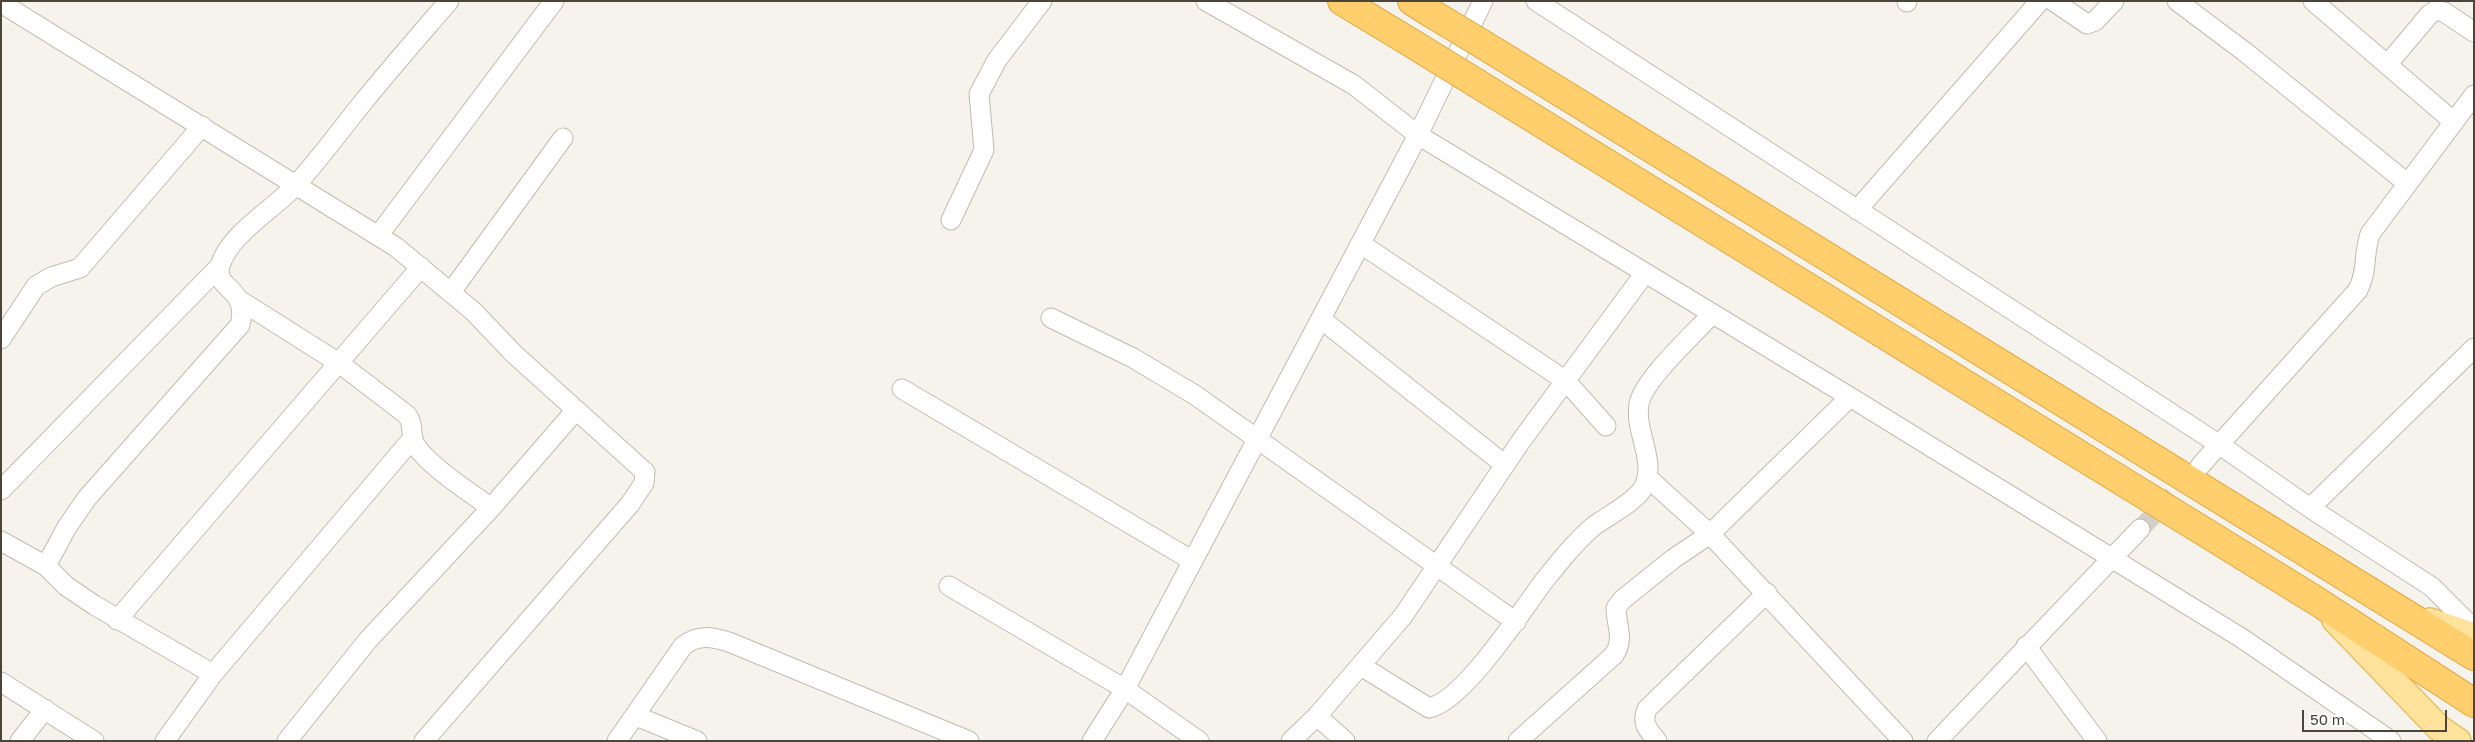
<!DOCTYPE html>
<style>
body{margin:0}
#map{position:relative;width:2475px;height:742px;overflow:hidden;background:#f6f3ec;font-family:"Golos Text",sans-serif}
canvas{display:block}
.frame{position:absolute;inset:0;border:2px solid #4b4439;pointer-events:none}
.scale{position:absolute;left:2302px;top:710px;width:145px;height:22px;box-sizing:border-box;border:2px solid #4b4439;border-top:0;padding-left:6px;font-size:15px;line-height:18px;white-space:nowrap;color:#4b4439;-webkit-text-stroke:4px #fff;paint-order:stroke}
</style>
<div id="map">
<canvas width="2475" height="742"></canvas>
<div class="frame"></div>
<div class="scale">50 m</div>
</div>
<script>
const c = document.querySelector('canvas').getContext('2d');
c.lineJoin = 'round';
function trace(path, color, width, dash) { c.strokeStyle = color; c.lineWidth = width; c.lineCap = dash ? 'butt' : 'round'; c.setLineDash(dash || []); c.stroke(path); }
trace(new Path2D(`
 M 2140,529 L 2195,472`), '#d4d0c8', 19, [19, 9]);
const minor = new Path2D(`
 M 1206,1 L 1354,85 L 1418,135 L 1850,397 L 2243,639 L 2391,741
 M 1536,1 L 2220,445 L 2310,508 L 2432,587 L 2474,629
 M 2053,1 L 2087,24 L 2095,21 L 2114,1
 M 2177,1 L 2245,52 L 2407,183
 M 2313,1 L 2454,122
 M 1907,2 L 1907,1
 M 1,3 L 396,247 L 474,312 L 514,354 L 645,472 L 644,483 L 630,504 L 424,741
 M 2387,65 L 2429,15 L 2436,10 L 2444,12 L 2474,32
 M 1857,210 L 2040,1
 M 951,220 L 984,150 L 979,94 L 997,60 L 1042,1
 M 378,236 L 554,1
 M 1361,244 L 1566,381 L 1606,426
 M 451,292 L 563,138
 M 241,301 L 339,363 L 407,415 C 415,425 409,436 416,446 C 430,467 470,492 491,508
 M 1051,318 L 1133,358 L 1195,395 L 1516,622
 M 1321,319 L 1505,465
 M 1,339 L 36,286 L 51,277 L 80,268 L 202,126
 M 902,389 L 1193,561
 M 2200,466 L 2358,290 C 2368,270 2363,255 2370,234 L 2474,95
 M 1648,478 L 1710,534 L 1903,741
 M 1,490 L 219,267
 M 2310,508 L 2474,348
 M 1,541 L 46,566 L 66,586 L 94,605 L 213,674
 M 46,566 L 67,527 L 87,498 L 240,325 C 250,287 213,290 220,266 C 229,234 274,209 295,186 C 318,161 339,132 360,106 C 389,70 419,36 449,1
 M 949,586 L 1125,689 L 1199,741
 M 117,620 L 421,267
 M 2026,646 L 2097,741
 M 1361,666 L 1429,708 C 1464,701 1522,610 1544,581 C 1560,561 1576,541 1595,525 C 1608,516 1636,501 1643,488 C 1658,462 1634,432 1639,404 C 1643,380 1694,334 1712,314
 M 1,682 L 94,741
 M 636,716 L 697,741
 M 1317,716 L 1345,741
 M 20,741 L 45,709
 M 165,741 L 213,674 L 412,439
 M 287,741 L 368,640 L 491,508 L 576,410
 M 617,741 L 683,646 C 698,634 712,637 729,642 L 969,741
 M 1092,741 L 1125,689 L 1418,135 L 1483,1
 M 1291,741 L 1317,716 L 1403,616 L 1521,441 L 1645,273
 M 1518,741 L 1614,655 C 1625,639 1616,625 1616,608 L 1622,600 L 1673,559 L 1710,534 L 1850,397
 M 1657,741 C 1648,730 1641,723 1647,709 L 1767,593
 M 1937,741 L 2140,529`);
const major = new Path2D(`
 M 2335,620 L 2439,728 L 2458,741
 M 2430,621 L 2474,636`);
const highway = new Path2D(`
 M 1342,1 L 1413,44
 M 1412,1 L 1431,13
 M 1497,53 L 2474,656
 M 1478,84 L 2315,600 L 2474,703`);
trace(minor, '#c2bbae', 21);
trace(major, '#e6c16a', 28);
trace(highway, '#e0a43c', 30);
trace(minor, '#fff', 19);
trace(major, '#ffe39c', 25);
trace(highway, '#ffcf6e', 28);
const highwayBridge = new Path2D(`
 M 1431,13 L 1497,53
 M 1413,44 L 1478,84`);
trace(highwayBridge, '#e0a43c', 30, []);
trace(highwayBridge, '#ffcf6e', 28);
</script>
